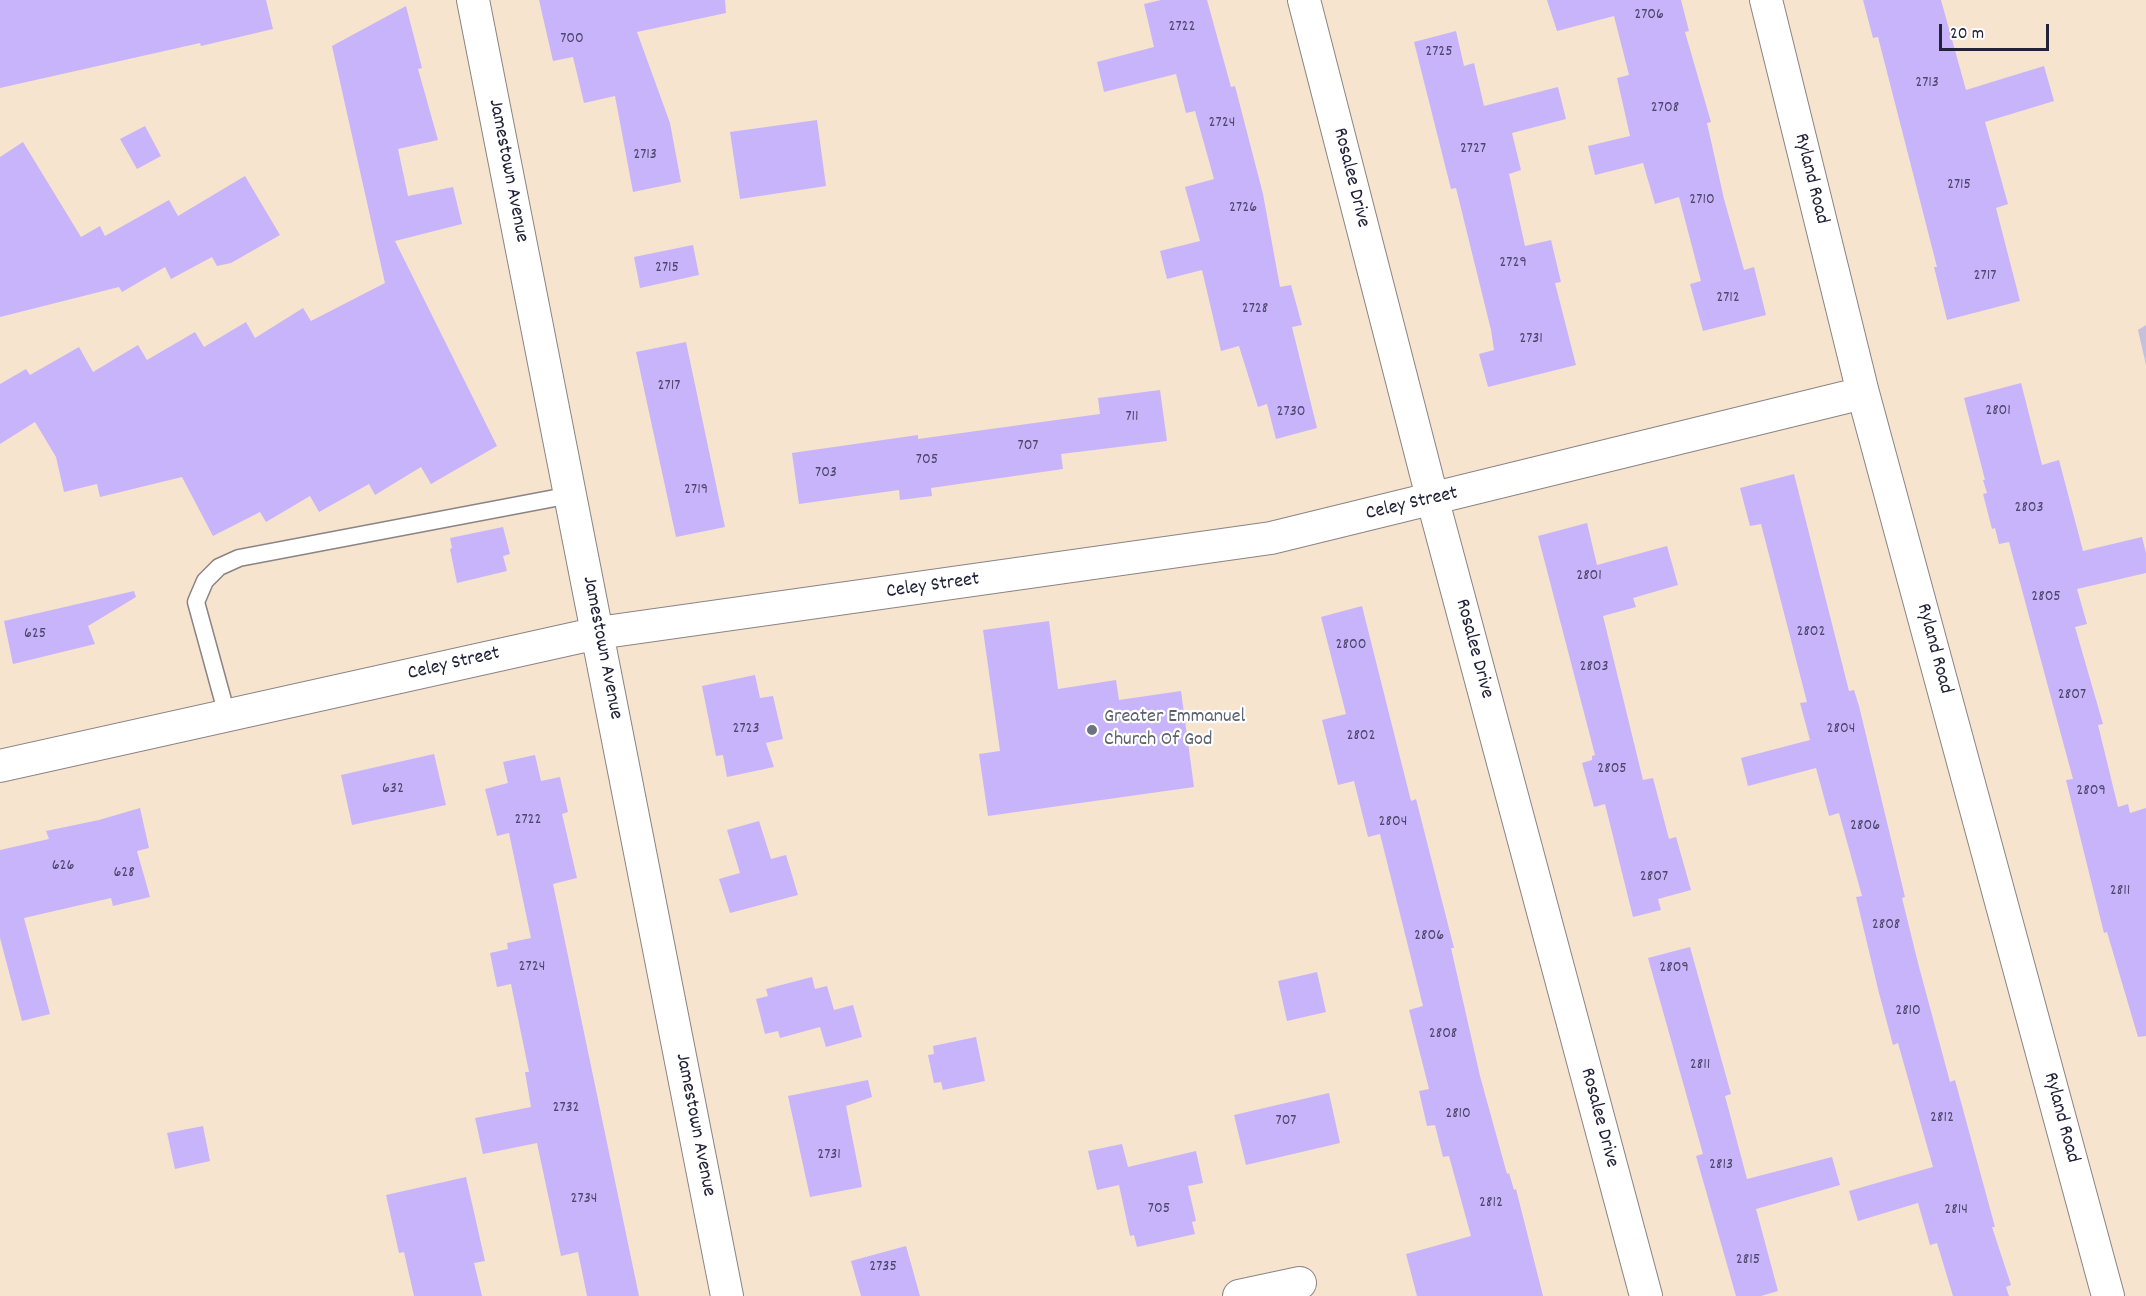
<!DOCTYPE html>
<style>
body{margin:0}
#map{position:relative;width:2146px;height:1296px;overflow:hidden;background:#f6e4ce;font-family:Dekko,sans-serif}
canvas{display:block}
.scale{position:absolute;left:1939px;top:24px;width:110px;height:27px;box-sizing:border-box;border:3px solid #22223b;border-top:0;padding-left:8px;font-size:18px;line-height:21px;white-space:nowrap;color:#22223b;-webkit-text-stroke:4px #fff;paint-order:stroke}
</style>
<div id="map">
<canvas width="2146" height="1296"></canvas>
<div class="scale">20 m</div>
</div>
<script>
const c = document.querySelector('canvas').getContext('2d');
c.lineJoin = 'round';
function fillPath(path, color) { c.fillStyle = color; c.fill(path, 'evenodd'); }
function trace(path, color, width, dash) { c.strokeStyle = color; c.lineWidth = width; c.lineCap = dash ? 'butt' : 'round'; c.setLineDash(dash || []); c.stroke(path); }
function label(font, color, halo, rows, align = 'center') {
  c.font = font + ' Dekko,sans-serif'; c.lineWidth = 4.5; c.setLineDash([]); c.textBaseline = 'middle'; c.strokeStyle = halo; c.fillStyle = color; for (const [text, x, y, turn = 0] of rows) {
    c.save(); c.translate(x, y); c.rotate((+turn || 0) * Math.PI / 180); c.textAlign = isNaN(turn) ? turn : align; if (halo) c.strokeText(text, 0, 0); c.fillText(text, 0, 0); c.restore();
  }
}
fillPath(new Path2D(`
 M 2146,325 L 2146,365 L 2138,330 Z`), '#c5c0db');
fillPath(new Path2D(`
 M 0,0 L 266,0 L 273,29 L 201,46 L 200,43 L 0,88 Z
 M 539,0 L 725,0 L 726,13 L 637,32 L 670,123 L 681,182 L 633,192 L 615,96 L 584,103 L 573,57 L 553,61 Z
 M 1161,0 L 1207,0 L 1231,87 L 1235,86 L 1263,194 L 1280,287 L 1291,285 L 1302,325 L 1292,327 L 1317,428 L 1276,439 L 1267,404 L 1258,407 L 1239,346 L 1221,351 L 1202,270 L 1167,279 L 1160,251 L 1200,241 L 1185,187 L 1214,179 L 1195,111 L 1186,113 L 1176,74 L 1104,92 L 1097,62 L 1154,47 L 1144,4 Z
 M 1547,0 L 1681,0 L 1689,31 L 1685,32 L 1711,122 L 1707,123 L 1724,199 L 1744,270 L 1754,267 L 1766,315 L 1703,331 L 1690,284 L 1701,281 L 1679,197 L 1655,204 L 1643,163 L 1595,175 L 1588,146 L 1630,136 L 1617,78 L 1629,75 L 1614,16 L 1557,31 Z
 M 1863,0 L 1941,0 L 1966,90 L 2044,66 L 2054,101 L 1985,122 L 2008,204 L 1996,208 L 2020,301 L 1947,320 L 1934,267 L 1937,267 L 1878,37 L 1873,38 Z
 M 406,6 L 422,68 L 418,69 L 438,140 L 398,149 L 408,196 L 453,187 L 462,224 L 395,241 L 497,446 L 431,484 L 421,467 L 375,495 L 369,484 L 319,512 L 310,496 L 266,522 L 260,512 L 213,536 L 182,477 L 100,497 L 97,484 L 64,492 L 56,457 L 35,422 L 0,444 L 0,384 L 26,369 L 30,375 L 79,347 L 93,372 L 138,345 L 147,360 L 195,332 L 204,347 L 246,322 L 255,338 L 303,308 L 311,321 L 385,283 L 332,46 Z
 M 1456,31 L 1464,66 L 1474,63 L 1484,106 L 1558,87 L 1566,119 L 1512,133 L 1521,170 L 1509,174 L 1525,246 L 1551,240 L 1561,282 L 1555,283 L 1576,365 L 1488,387 L 1479,354 L 1494,350 L 1491,330 L 1456,188 L 1451,189 L 1414,42 Z
 M 817,120 L 826,186 L 740,199 L 730,132 Z
 M 145,126 L 161,156 L 137,169 L 120,139 Z
 M 23,142 L 81,237 L 100,226 L 105,236 L 169,200 L 178,216 L 245,176 L 280,235 L 231,263 L 217,266 L 212,257 L 171,279 L 165,267 L 122,292 L 119,287 L 0,317 L 0,157 Z
 M 693,245 L 699,275 L 640,288 L 634,257 Z
 M 686,342 L 725,527 L 676,537 L 636,352 Z
 M 2021,383 L 2042,465 L 2059,460 L 2083,551 L 2142,537 L 2146,553 L 2146,573 L 2077,589 L 2087,624 L 2075,627 L 2103,724 L 2098,725 L 2118,807 L 2128,804 L 2130,813 L 2146,808 L 2146,1036 L 2138,1037 L 2107,932 L 2104,933 L 2066,780 L 2073,779 L 2009,542 L 1999,544 L 1995,528 L 1992,529 L 1983,494 L 1987,493 L 1983,480 L 1985,480 L 1964,398 Z
 M 1160,390 L 1167,441 L 1061,454 L 1063,469 L 931,488 L 932,496 L 900,500 L 899,490 L 799,504 L 792,453 L 918,435 L 918,439 L 1100,414 L 1098,398 Z
 M 1794,474 L 1849,691 L 1854,690 L 1859,706 L 1905,897 L 1902,898 L 1918,963 L 1950,1082 L 1955,1080 L 1995,1227 L 1992,1227 L 2011,1285 L 2006,1287 L 2009,1296 L 1953,1296 L 1937,1243 L 1930,1245 L 1918,1203 L 1858,1221 L 1849,1191 L 1933,1167 L 1898,1043 L 1893,1045 L 1879,993 L 1856,897 L 1862,896 L 1839,813 L 1829,816 L 1816,768 L 1748,786 L 1741,758 L 1810,740 L 1800,703 L 1807,702 L 1761,524 L 1750,526 L 1740,488 Z
 M 1587,523 L 1597,565 L 1667,546 L 1678,585 L 1633,598 L 1636,607 L 1603,616 L 1643,780 L 1653,778 L 1669,839 L 1676,837 L 1691,890 L 1658,899 L 1661,910 L 1633,917 L 1605,804 L 1594,807 L 1582,763 L 1592,760 L 1592,756 L 1595,755 L 1538,536 Z
 M 503,527 L 510,554 L 503,556 L 507,571 L 457,583 L 450,549 L 452,548 L 450,538 Z
 M 134,591 L 136,597 L 88,626 L 95,644 L 13,664 L 4,621 Z
 M 1362,606 L 1411,801 L 1416,799 L 1454,948 L 1451,948 L 1480,1076 L 1507,1174 L 1509,1173 L 1514,1190 L 1516,1189 L 1543,1296 L 1417,1296 L 1406,1254 L 1471,1236 L 1449,1156 L 1443,1157 L 1435,1125 L 1427,1126 L 1419,1091 L 1429,1089 L 1409,1010 L 1423,1006 L 1380,834 L 1368,837 L 1354,781 L 1338,785 L 1322,720 L 1346,714 L 1321,617 Z
 M 1049,621 L 1058,689 L 1116,680 L 1119,700 L 1181,691 L 1194,787 L 988,816 L 979,754 L 1000,751 L 983,630 Z
 M 755,675 L 760,698 L 773,696 L 783,739 L 766,743 L 774,767 L 727,777 L 723,755 L 716,756 L 702,686 Z
 M 434,754 L 446,805 L 352,825 L 341,775 Z
 M 535,755 L 541,781 L 560,777 L 568,812 L 562,814 L 577,878 L 553,884 L 639,1296 L 587,1296 L 578,1252 L 561,1256 L 537,1143 L 483,1154 L 475,1118 L 531,1107 L 525,1072 L 529,1072 L 511,984 L 497,987 L 490,953 L 508,949 L 507,943 L 531,938 L 509,833 L 497,836 L 485,789 L 508,783 L 503,762 Z
 M 140,808 L 149,848 L 137,851 L 150,897 L 113,906 L 111,898 L 24,918 L 50,1014 L 22,1021 L 0,938 L 0,850 L 49,839 L 46,831 L 99,820 Z
 M 759,821 L 771,859 L 786,855 L 798,895 L 730,913 L 719,879 L 740,873 L 727,830 Z
 M 1690,947 L 1731,1094 L 1725,1096 L 1747,1179 L 1832,1157 L 1840,1185 L 1756,1209 L 1778,1291 L 1761,1296 L 1736,1296 L 1696,1156 L 1703,1154 L 1648,958 Z
 M 1317,972 L 1326,1012 L 1287,1021 L 1278,981 Z
 M 812,977 L 815,989 L 827,986 L 834,1010 L 853,1005 L 862,1037 L 826,1047 L 820,1027 L 780,1038 L 778,1031 L 765,1034 L 756,999 L 768,996 L 766,989 Z
 M 976,1037 L 985,1081 L 943,1090 L 941,1082 L 934,1083 L 928,1055 L 934,1054 L 933,1046 Z
 M 868,1080 L 872,1097 L 846,1106 L 862,1187 L 810,1197 L 788,1096 Z
 M 1329,1093 L 1340,1143 L 1246,1165 L 1234,1115 Z
 M 203,1126 L 210,1161 L 175,1169 L 167,1133 Z
 M 1122,1144 L 1128,1167 L 1196,1151 L 1203,1183 L 1188,1186 L 1196,1221 L 1192,1222 L 1195,1234 L 1137,1247 L 1134,1235 L 1130,1236 L 1119,1185 L 1097,1190 L 1088,1151 Z
 M 466,1177 L 485,1261 L 474,1263 L 482,1296 L 414,1296 L 404,1252 L 399,1253 L 386,1195 Z
 M 906,1246 L 920,1296 L 861,1296 L 851,1261 Z`), '#c8b4fa');
const service = new Path2D(`
 M 227,715 L 196,602 L 205,581 L 219,567 L 239,558 L 571,495`);
const minor = new Path2D(`
 M 473,0 L 727,1296
 M 1304,0 L 1433,501 L 1646,1296
 M 1766,0 L 1863,393 L 2108,1296
 M 0,766 L 598,633 L 1271,538 L 1863,393
 M 1239,1296 L 1300,1283`);
trace(service, '#8c8384', 19);
trace(minor, '#8c8384', 34);
trace(service, '#fff', 16);
trace(minor, '#fff', 32);
for (const [x, y, r, color] of [
 [1092,730,6,"#6b7280"]
]) { const dot = new Path2D(); dot.arc(x, y, r, 0, 2 * Math.PI); c.fillStyle = color; c.fill(dot); trace(dot, '#fff', 2); }
label('16px', '#4c466b', null, [
 ["2706",1649,16],
 ["2722",1182,28],
 ["700",572,40],
 ["2725",1439,53],
 ["2713",1927,84],
 ["2708",1665,109],
 ["2724",1222,124],
 ["2727",1473,150],
 ["2713",645,156],
 ["2715",1959,186],
 ["2710",1702,201],
 ["2726",1243,209],
 ["2729",1513,264],
 ["2715",667,269],
 ["2717",1985,277],
 ["2712",1728,299],
 ["2728",1255,310],
 ["2731",1531,340],
 ["2717",669,387],
 ["2801",1998,412],
 ["2730",1291,413],
 ["711",1132,418],
 ["707",1028,447],
 ["705",927,461],
 ["703",826,474],
 ["2719",696,491],
 ["2803",2029,509],
 ["2801",1589,577],
 ["2805",2046,598],
 ["2802",1811,633],
 ["625",35,635],
 ["2800",1351,646],
 ["2803",1594,668],
 ["2807",2072,696],
 ["2723",746,730],
 ["2804",1841,730],
 ["2802",1361,737],
 ["2805",1612,770],
 ["632",393,790],
 ["2809",2091,792],
 ["2722",528,821],
 ["2804",1393,823],
 ["2806",1865,827],
 ["626",63,867],
 ["628",124,874],
 ["2807",1654,878],
 ["2811",2120,892],
 ["2808",1886,926],
 ["2806",1429,937],
 ["2724",532,968],
 ["2809",1674,969],
 ["2810",1908,1012],
 ["2808",1443,1035],
 ["2811",1700,1066],
 ["2732",566,1109],
 ["2810",1458,1115],
 ["2812",1942,1119],
 ["707",1286,1122],
 ["2731",829,1156],
 ["2813",1721,1166],
 ["2734",584,1200],
 ["2812",1491,1204],
 ["705",1159,1210],
 ["2814",1956,1211],
 ["2815",1748,1261],
 ["2735",883,1268]
]);
label('20px', '#22223b', '#fff', [
 ["Jamestown Avenue",507,171,79],
 ["Rosalee Drive",1350,178,76],
 ["Ryland Road",1810,179,76],
 ["Celey Street",1412,505,-13],
 ["Celey Street",933,587,-8],
 ["Jamestown Avenue",601,648,79],
 ["Rosalee Drive",1473,649,75],
 ["Ryland Road",1933,649,75],
 ["Celey Street",454,665,-13],
 ["Rosalee Drive",1598,1118,75],
 ["Ryland Road",2060,1118,75],
 ["Jamestown Avenue",694,1125,79]
]);
label('20px', '#5b616d', '#fff', [
 ["Greater Emmanuel",1104,718],
 ["Church Of God",1104,741]
], 'left');
</script>
